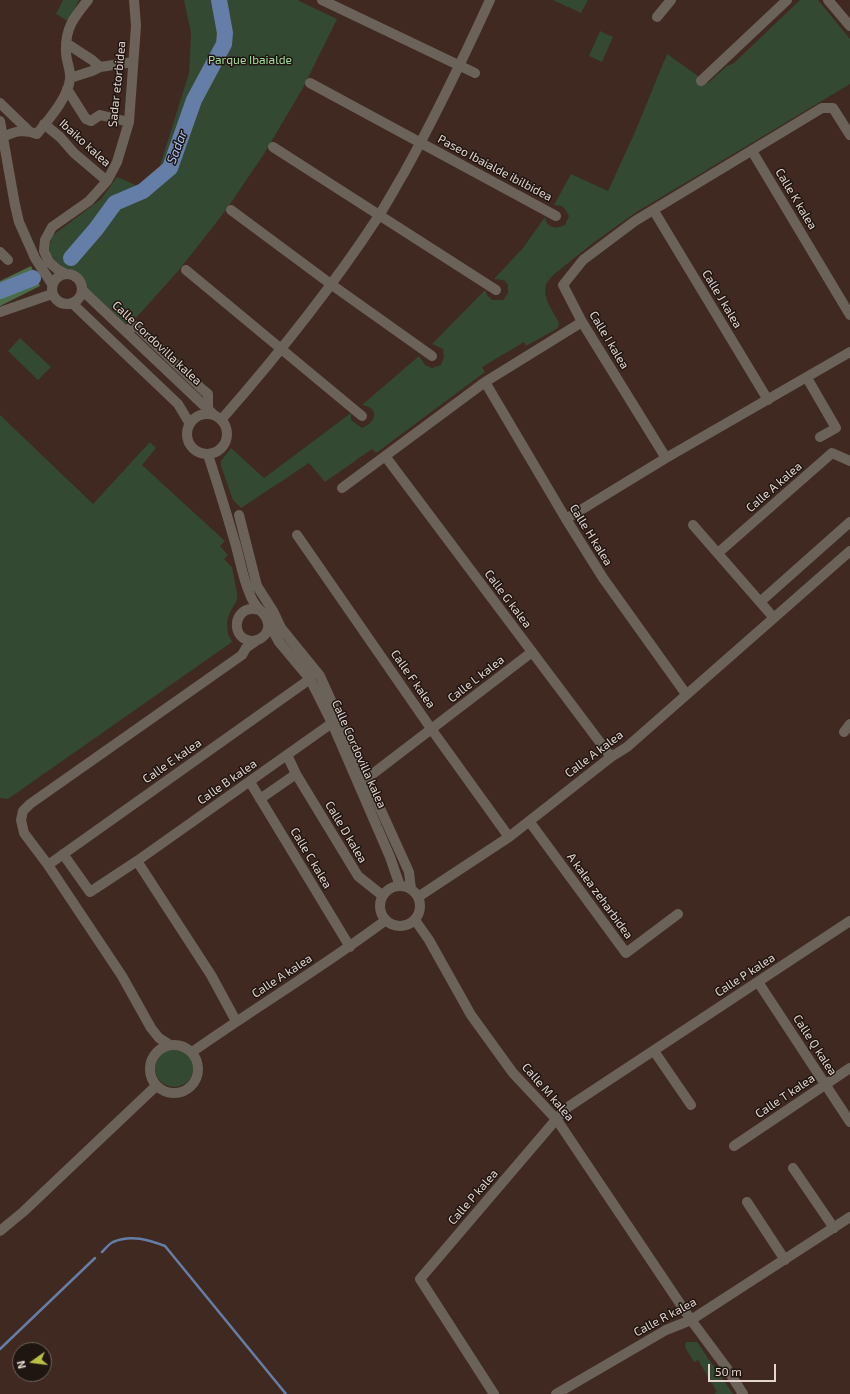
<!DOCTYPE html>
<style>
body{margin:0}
#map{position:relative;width:850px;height:1394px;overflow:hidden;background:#402921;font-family:"Exo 2",sans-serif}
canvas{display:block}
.north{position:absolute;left:12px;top:1342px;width:40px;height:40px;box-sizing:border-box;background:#1f1511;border:1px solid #6e625d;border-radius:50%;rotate:256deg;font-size:11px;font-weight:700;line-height:16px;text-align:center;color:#e4d5cf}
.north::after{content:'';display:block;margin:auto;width:14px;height:18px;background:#bbc044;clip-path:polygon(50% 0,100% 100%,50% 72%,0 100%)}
.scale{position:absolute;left:708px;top:1364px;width:68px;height:18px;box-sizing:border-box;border:2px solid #e4d5cf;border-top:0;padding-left:5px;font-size:12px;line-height:14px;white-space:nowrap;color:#e4d5cf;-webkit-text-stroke:3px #1f1511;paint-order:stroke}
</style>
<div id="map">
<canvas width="850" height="1394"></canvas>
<div class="north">N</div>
<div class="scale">50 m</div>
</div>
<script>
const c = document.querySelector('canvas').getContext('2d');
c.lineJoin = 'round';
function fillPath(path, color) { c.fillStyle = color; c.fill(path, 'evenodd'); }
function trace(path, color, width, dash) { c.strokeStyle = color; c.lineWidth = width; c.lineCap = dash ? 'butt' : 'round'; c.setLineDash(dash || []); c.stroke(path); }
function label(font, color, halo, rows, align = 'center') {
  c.font = font + ' "Exo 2",sans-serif'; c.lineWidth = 3; c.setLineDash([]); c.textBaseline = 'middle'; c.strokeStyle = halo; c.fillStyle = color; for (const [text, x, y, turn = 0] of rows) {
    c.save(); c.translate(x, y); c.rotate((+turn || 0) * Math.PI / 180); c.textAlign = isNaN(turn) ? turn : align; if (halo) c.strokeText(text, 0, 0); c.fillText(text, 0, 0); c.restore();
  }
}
fillPath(new Path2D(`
 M 63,0 L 79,0 L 68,21 L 56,14 Z
 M 184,0 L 299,0 L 299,1 L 337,19 L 304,86 L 264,154 L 226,210 L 179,270 L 136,318 L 123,325 L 86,290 L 83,280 L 79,274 L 68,271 L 53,259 L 50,253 L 50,245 L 52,236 L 101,199 L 117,177 L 140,187 L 152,181 L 159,169 L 189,73 L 191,33 Z
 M 553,0 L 588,0 L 581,13 Z
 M 800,0 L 818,0 L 850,39 L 850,84 L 635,213 L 593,243 L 553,275 L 546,284 L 545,294 L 548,303 L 559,323 L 558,328 L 526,346 L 524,342 L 482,367 L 485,372 L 376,453 L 372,449 L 325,482 L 309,463 L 241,508 L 233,500 L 221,466 L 221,461 L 231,448 L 264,478 L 351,413 L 351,420 L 362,428 C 377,422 380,408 362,405 L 419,356 L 425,365 L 432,368 L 441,365 L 444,357 L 443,349 L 432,344 L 485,290 L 487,295 L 492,300 L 503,300 L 508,293 L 508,285 L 504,280 L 494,279 L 523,248 L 545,217 C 547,229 556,229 565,225 L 569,216 C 565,208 563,205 554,205 L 571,174 L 608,191 L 635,132 L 667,54 L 708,83 L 727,66 L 734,63 Z
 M 600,31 L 613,37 L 602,62 L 589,56 Z
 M 20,338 L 51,367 L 38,380 L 8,351 Z
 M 0,415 L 93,504 L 150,442 L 156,448 L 142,465 L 225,541 L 220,546 L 228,555 L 224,559 L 232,567 L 237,593 L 237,600 L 230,612 L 227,622 L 228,634 L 232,642 L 8,799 L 0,798 Z
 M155 1068a19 19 0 1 1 38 0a19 19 0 1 1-38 0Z
 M 686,1342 L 697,1342 L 733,1394 L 714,1394 L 717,1392 L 698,1360 L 694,1362 L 685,1347 Z`), '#334931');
fillPath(new Path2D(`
 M 31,266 L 40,286 L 0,306 L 0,281 Z`), '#4b6c47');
trace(new Path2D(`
 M 102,1252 C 105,1249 109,1244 113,1242 C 131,1234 149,1240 165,1246 L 286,1394
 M 0,1349 L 95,1258`), '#657ea7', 2.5);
trace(new Path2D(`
 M 71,258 L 96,229 L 115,203 L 143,191 L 170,168 L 194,100 L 224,44 L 225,33 L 219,0
 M 0,291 L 33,278`), '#657ea7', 16);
trace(new Path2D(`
 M 322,0 L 475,73
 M 828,0 L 850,26
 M 657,17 L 671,0
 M 66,43 L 92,60 L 100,67
 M 70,78 L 92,71 L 100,67 L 133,62
 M 701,81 L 787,0
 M 310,83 L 556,216
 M 67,89 L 86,119 L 91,121 L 100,115 L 129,122
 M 0,103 L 29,131
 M 0,121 L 15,205 L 19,222 L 35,258 L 52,284
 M 44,124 L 60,137 L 74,153 L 107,181
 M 3,137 C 15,131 24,129 37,134 C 48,120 68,98 70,79 C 71,70 66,61 66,52 C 65,28 74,17 88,0
 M 273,147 L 496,290
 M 752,151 L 850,315
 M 231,210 L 332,285 L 432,356
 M 654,211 L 768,400
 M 0,252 L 8,260
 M 186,270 L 362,416
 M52 289a15 15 0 1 1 30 0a15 15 0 1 1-30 0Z
 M 66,274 L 57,269 L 49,262 L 44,251 L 45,240 L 52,227 L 89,201 L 107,181 L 117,162 L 129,122 L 136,26 L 134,0
 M 82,290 L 214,415
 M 73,304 L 178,404 L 190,424
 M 0,312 L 52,294
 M 125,330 L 136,326 L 203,390 L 208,394 L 208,409
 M 807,378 L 836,428 L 820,437
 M 485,382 L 566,519 L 603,578 L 686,694
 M187 434a20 20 0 1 1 40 0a20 20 0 1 1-40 0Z
 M 221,420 C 278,355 331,289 378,217 C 387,203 395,188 404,173 C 435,117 463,59 490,0
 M 208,455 C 218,485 227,515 236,546 C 240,561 243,578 249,592 C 251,598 256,606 260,610 C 264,615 267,616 268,623 C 270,634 258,644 247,640 C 231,634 235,610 251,609 C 253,608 257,610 260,610
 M 385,456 L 611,757
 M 666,458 L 582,322 L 563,285 L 583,260 L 635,221 L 822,108 L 833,108 L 850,135
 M 342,488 L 485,382 L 582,322
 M 239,515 L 257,586 L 273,611 L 281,628 L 320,676 L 409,872 L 411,889
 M 566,519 L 666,458 L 850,352
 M 693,525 L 774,618
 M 297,535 L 432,730 L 509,837
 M 718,553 L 832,453 L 850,461
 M 760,602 L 850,522
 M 269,624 L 279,642 L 310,679 L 332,723 L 390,857 L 400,886
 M 844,732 L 850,724
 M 287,755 L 296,774 L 358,876 L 383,896
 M 361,781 L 366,779 L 532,652
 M 250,782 L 350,947
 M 260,799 L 296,774
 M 529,821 L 626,953 L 678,914
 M 63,854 L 90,892 L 137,861 L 332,723
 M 137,861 L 211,975 L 236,1021
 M 48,865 L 310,679
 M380 906a20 20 0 1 1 40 0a20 20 0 1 1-40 0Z
 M 418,897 L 509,837 L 611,757 L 627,747 L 850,551
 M 415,920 L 429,940 L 471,1015 L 513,1073 L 557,1120 L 691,1320 L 726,1367 L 743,1394
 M 758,982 L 850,1122
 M150 1069a24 24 0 1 1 48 0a24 24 0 1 1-48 0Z
 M 170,1045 L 159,1038 L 151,1028 L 122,976 L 48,865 L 24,833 L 21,820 L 23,811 L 30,804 L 242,655 L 246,648 L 256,641
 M 654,1051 L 691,1105
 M 192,1052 C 256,1007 323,967 386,920
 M 734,1146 L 850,1068
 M 793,1168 L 834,1228
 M 747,1202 L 785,1260
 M 0,1231 L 23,1212 L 156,1086
 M 494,1394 L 420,1279 L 565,1109 L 850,921
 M 556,1394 L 666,1330 L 691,1320 L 850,1217`), '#6b635a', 10);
label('12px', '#a5db9f', '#1f1511', [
 ["Parque Ibaialde",250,60]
]);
label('12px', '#e4d5cf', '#1f1511', [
 ["Sadar etorbidea",117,84,-84],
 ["Ibaiko kalea",85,143,42],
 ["Paseo Ibaialde ibilbidea",495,168,28],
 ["Calle K kalea",796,199,59],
 ["Calle J kalea",722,299,59],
 ["Calle I kalea",609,340,59],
 ["Calle Cordovilla kalea",157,343,43],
 ["Calle A kalea",774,487,-41],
 ["Calle H kalea",591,535,58],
 ["Calle G kalea",508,599,53],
 ["Calle F kalea",413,679,55],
 ["Calle L kalea",476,679,-38],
 ["Calle Cordovilla kalea",359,754,66],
 ["Calle A kalea",594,754,-37],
 ["Calle E kalea",172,761,-35],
 ["Calle B kalea",227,782,-35],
 ["Calle D kalea",346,832,59],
 ["Calle C kalea",311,858,59],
 ["A kalea zeharbidea",600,896,54],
 ["Calle P kalea",745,975,-33],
 ["Calle A kalea",282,976,-33],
 ["Calle Q kalea",815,1045,57],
 ["Calle M kalea",548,1092,49],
 ["Calle T kalea",785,1096,-34],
 ["Calle P kalea",473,1197,-49],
 ["Calle R kalea",665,1317,-28]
]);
label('italic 13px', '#a4c3f6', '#1f1511', [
 ["Sadar",177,147,-69]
]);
</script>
